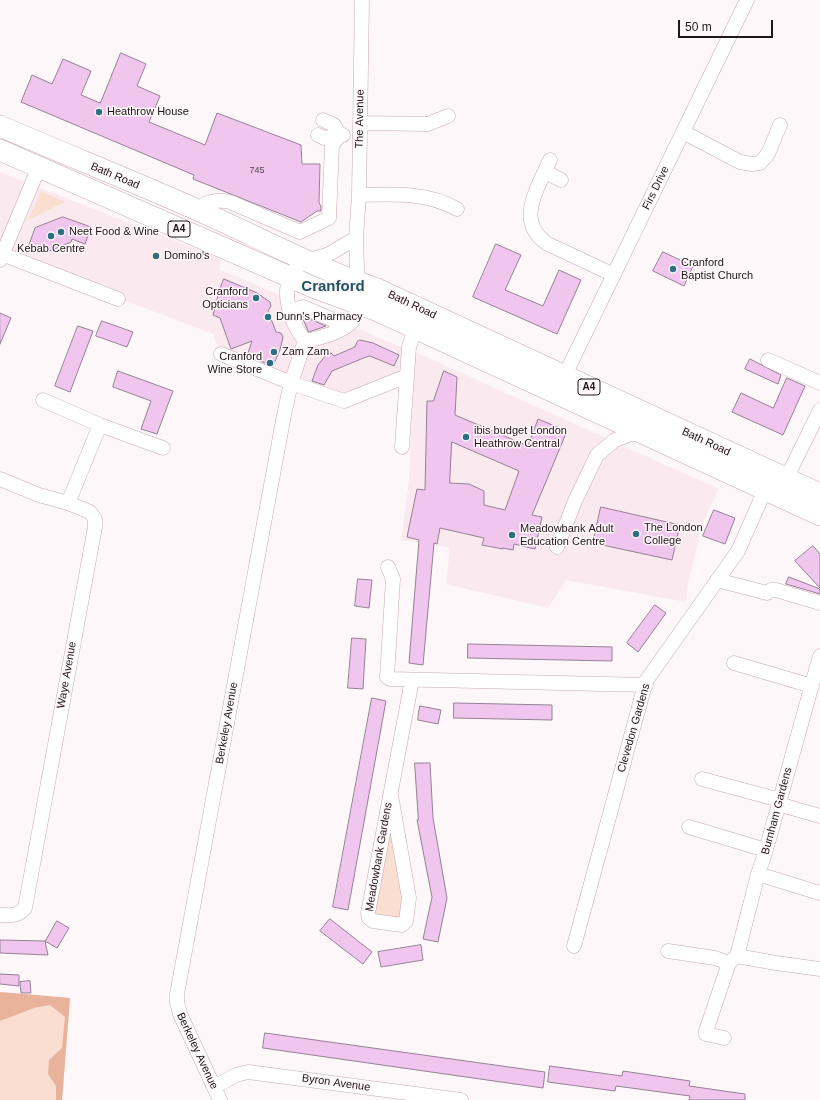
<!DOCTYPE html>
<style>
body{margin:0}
#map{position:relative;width:820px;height:1100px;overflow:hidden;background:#fef7fa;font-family:Arial,sans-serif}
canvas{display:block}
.scale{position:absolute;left:678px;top:20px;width:95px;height:18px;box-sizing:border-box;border:2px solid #21161a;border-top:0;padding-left:5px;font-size:12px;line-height:14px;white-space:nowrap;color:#21161a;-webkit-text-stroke:3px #fef7fa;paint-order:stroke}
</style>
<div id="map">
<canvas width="820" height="1100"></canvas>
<div class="scale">50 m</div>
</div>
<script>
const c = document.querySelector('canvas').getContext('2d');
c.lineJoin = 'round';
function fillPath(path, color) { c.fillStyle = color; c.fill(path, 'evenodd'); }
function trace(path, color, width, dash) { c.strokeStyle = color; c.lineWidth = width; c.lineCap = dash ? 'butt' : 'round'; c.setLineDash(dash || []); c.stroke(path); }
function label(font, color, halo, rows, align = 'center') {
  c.font = font + ' Arial,sans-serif'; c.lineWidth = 3; c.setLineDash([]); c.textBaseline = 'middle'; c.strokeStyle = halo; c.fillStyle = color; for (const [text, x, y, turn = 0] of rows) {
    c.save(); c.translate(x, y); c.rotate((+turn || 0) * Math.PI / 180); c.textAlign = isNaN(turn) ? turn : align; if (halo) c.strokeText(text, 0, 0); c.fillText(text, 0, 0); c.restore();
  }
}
fillPath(new Path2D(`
 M 0,172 L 221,259 L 219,269 L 405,349 L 407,376 L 344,401 L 221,354 L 213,334 L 0,253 Z
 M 415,352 L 719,489 L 702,525 L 688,584 L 686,602 L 566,580 L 548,608 L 446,584 L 450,548 L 411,541 L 401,541 L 409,481 Z`), '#faeaf0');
fillPath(new Path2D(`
 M 41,191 L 65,202 L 28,220 Z
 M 390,835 L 392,836 L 404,898 L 401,918 L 377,917 L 373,913 L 389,836 Z
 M 0,992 L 70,998 L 62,1100 L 0,1100 Z`), '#faded0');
fillPath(new Path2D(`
 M 0,992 L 70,998 L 62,1100 L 56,1100 L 56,1086 L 48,1074 L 49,1060 L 62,1048 L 65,1017 L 50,1005 L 34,1008 L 0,1021 Z`), '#e8b39a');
const building = new Path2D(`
 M 121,53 L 146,64 L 137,86 L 160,96 L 149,122 L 205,145 L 217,113 L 301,145 L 302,164 L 320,164 L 319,203 L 321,206 L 321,211 L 317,211 L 301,222 L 193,179 L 194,175 L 21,102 L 32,75 L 52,84 L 63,59 L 91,71 L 81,95 L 100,103 Z
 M 63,217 L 91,227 L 85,244 L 72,239 L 71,242 L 47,252 L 29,245 L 35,228 Z
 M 496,244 L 521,255 L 505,290 L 543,306 L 559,270 L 581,280 L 557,334 L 473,297 Z
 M 663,252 L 693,266 L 684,286 L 653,271 Z
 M 224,279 L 257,293 L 270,302 L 271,306 L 268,311 L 276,332 L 281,333 L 283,337 L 280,350 L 273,366 L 247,356 L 252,341 L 231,349 L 220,318 L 213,315 L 219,291 Z
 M 0,313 L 11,318 L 0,344 Z
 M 302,316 L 326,326 L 309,332 Z
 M 102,321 L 133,332 L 127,347 L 96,336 Z
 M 78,326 L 93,331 L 70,392 L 55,386 Z
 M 360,340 L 373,343 L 399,355 L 394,366 L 370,356 L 366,357 L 332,371 L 324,385 L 312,381 L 318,365 L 322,360 L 326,354 L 331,353 L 334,356 L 355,347 L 357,342 Z
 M 750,359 L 781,375 L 778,384 L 745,369 Z
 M 118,371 L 173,391 L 157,434 L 141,429 L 151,401 L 113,387 Z
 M 444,371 L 457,377 L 455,415 L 528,446 L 538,419 L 567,431 L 532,515 L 542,517 L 535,549 L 514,544 L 513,550 L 503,548 L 503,549 L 482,545 L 484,538 L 440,528 L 437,544 L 434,543 L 423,665 L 409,663 L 419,540 L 407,537 L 417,489 L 425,490 L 427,401 L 433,401 ZM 452,442 L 519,471 L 505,510 L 484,505 L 484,491 L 469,484 L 450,483 Z
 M 787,378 L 805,386 L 783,435 L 732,412 L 741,393 L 773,408 Z
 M 601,507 L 680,525 L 672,560 L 593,543 Z
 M 714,510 L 735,518 L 725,544 L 703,536 Z
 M 813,546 L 820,554 L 820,588 L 795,561 Z
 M 789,577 L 820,589 L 820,594 L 786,584 Z
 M 358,579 L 372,580 L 369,608 L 355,606 Z
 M 655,605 L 666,613 L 638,652 L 627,643 Z
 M 352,638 L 366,639 L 363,689 L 348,688 Z
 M 468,644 L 612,647 L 612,661 L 468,658 Z
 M 372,698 L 386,701 L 348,910 L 333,907 Z
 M 454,703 L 552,705 L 552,720 L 454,718 Z
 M 420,706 L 441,710 L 438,724 L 418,720 Z
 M 415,763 L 430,763 L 433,818 L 447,898 L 438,942 L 423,939 L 432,897 L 417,820 L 418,820 Z
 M 330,919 L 372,952 L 363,964 L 320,931 Z
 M 57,921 L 69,928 L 57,948 L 45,941 L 48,955 L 0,953 L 0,940 L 45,941 Z
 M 421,945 L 423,960 L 381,967 L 378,952 Z
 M 0,974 L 19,975 L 19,986 L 0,984 Z
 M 30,981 L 31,993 L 21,993 L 20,982 Z
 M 265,1033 L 545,1072 L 543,1088 L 263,1048 Z
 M 550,1066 L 622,1076 L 623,1071 L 690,1081 L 689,1086 L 745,1094 L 745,1100 L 689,1100 L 690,1096 L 631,1088 L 616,1086 L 615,1091 L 548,1082 Z`);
fillPath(building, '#f0c6ef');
trace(building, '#958194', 1);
const minor = new Path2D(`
 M 323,120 L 334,125 L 340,135
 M 360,123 L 428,124 L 448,116
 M 683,132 L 740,162 L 752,164 L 760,163 L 768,154 L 780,125
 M 318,135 L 324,138 L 343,135
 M 550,160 C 538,188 514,222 548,244 L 614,275
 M 545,172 L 561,180
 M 359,195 C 393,194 427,192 457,209
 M 202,212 L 205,204 C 214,200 220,200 230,202 L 300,232 L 329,218 L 332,145 L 340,135
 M 2,254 L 118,299
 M 0,260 L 39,167
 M 290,310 L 303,307 L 331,319 L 343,328
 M 305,341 C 317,339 347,331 353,320 C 357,314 357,302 358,295 L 356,238 L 359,195 L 362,0
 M 305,341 C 290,322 276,284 300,265 C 308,259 319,258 329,254 C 338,249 347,243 356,238
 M 221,354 L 291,383 L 344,401 L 407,376
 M 768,360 L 820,383
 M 565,375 L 747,0
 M 43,400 L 100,425 L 163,448
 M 402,447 L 409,347 L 415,329
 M 0,479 L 39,495 L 68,503 L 90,512 L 95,519 L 95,527 L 25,908 C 17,917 11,915 0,915
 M 786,479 L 820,410
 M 68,503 L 100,425
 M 557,547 L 575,501 L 597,455 L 615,440 L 631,434 L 642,434
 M 388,567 L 393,579 L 387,677 L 390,679 L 646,685
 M 717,580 L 767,593 L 771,590 L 776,590 L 820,603
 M 734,663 L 812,686
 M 702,779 L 780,800
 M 391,795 L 409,898 L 406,921 L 402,925 L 373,921 L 369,918 L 368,913 L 412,680
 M 778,804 L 820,816
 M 689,827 L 766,850
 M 758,874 L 820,893
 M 574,946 L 646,681 L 738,551 L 765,490
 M 668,951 L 715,958 L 729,963
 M 737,956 L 776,963 L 820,969
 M 724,1038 L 706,1034 L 706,1031 L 729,963 L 737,956 L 758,874 L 766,850 L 820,656
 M 214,1087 L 236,1075 L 248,1072 L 461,1100
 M 220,1100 L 180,1014 L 177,1002 L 177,994 L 284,415 L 291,383 L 305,341`);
const highway = new Path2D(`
 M 0,126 C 67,155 135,182 202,212 C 260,238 316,268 377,289 L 820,494
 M 0,150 L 315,288 L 378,311 L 820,515`);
trace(minor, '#c6a9b4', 15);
trace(highway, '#c6a9b4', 22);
trace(minor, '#fff', 14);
trace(highway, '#fff', 21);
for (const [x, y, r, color] of [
 [99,112,4,"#2e6f82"],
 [61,232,4,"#2e6f82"],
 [51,236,4,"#2e6f82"],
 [156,256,4,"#2e6f82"],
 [673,269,4,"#2e6f82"],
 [256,298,4,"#2e6f82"],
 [268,317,4,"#2e6f82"],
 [274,352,4,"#2e6f82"],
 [270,363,4,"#2e6f82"],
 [466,437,4,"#2e6f82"],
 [636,534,4,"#2e6f82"],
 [512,535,4,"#2e6f82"]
]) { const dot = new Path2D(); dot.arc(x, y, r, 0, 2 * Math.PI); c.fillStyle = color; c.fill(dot); trace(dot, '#fef7fa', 1.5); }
label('9px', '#55424f', null, [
 ["745",257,171]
]);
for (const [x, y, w] of [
 [179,229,22],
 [589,387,22]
]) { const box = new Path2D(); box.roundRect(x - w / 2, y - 8, w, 16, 3); c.fillStyle = '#fef7fa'; c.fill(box); trace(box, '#21161a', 1); }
label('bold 10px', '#21161a', null, [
 ["A4",179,229],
 ["A4",589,387]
]);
label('11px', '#21161a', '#fef7fa', [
 ["Heathrow House",107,112],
 ["Neet Food & Wine",69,232],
 ["Kebab Centre",51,249,"center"],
 ["Domino's",164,256],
 ["Cranford",681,263],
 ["Baptist Church",681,276],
 ["Cranford",248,292,"right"],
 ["Opticians",248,305,"right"],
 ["Dunn's Pharmacy",276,317],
 ["Zam Zam",282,352],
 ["Cranford",262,357,"right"],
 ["Wine Store",262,370,"right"],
 ["ibis budget London",474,431],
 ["Heathrow Central",474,444],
 ["The London",644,528],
 ["College",644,541],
 ["Meadowbank Adult",520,529],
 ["Education Centre",520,542]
], 'left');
label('11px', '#21161a', '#fef7fa', [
 ["The Avenue",360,119,-89],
 ["Bath Road",115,176,23],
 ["Firs Drive",656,188,-64],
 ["Bath Road",412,305,25],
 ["Bath Road",706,442,25],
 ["Waye Avenue",67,675,-80],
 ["Berkeley Avenue",227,723,-80],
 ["Clevedon Gardens",634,728,-74],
 ["Burnham Gardens",777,811,-75],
 ["Meadowbank Gardens",379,857,-80],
 ["Berkeley Avenue",197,1051,65],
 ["Byron Avenue",336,1083,8]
]);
label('bold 15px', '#215464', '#fef7fa', [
 ["Cranford",333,287]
]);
</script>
